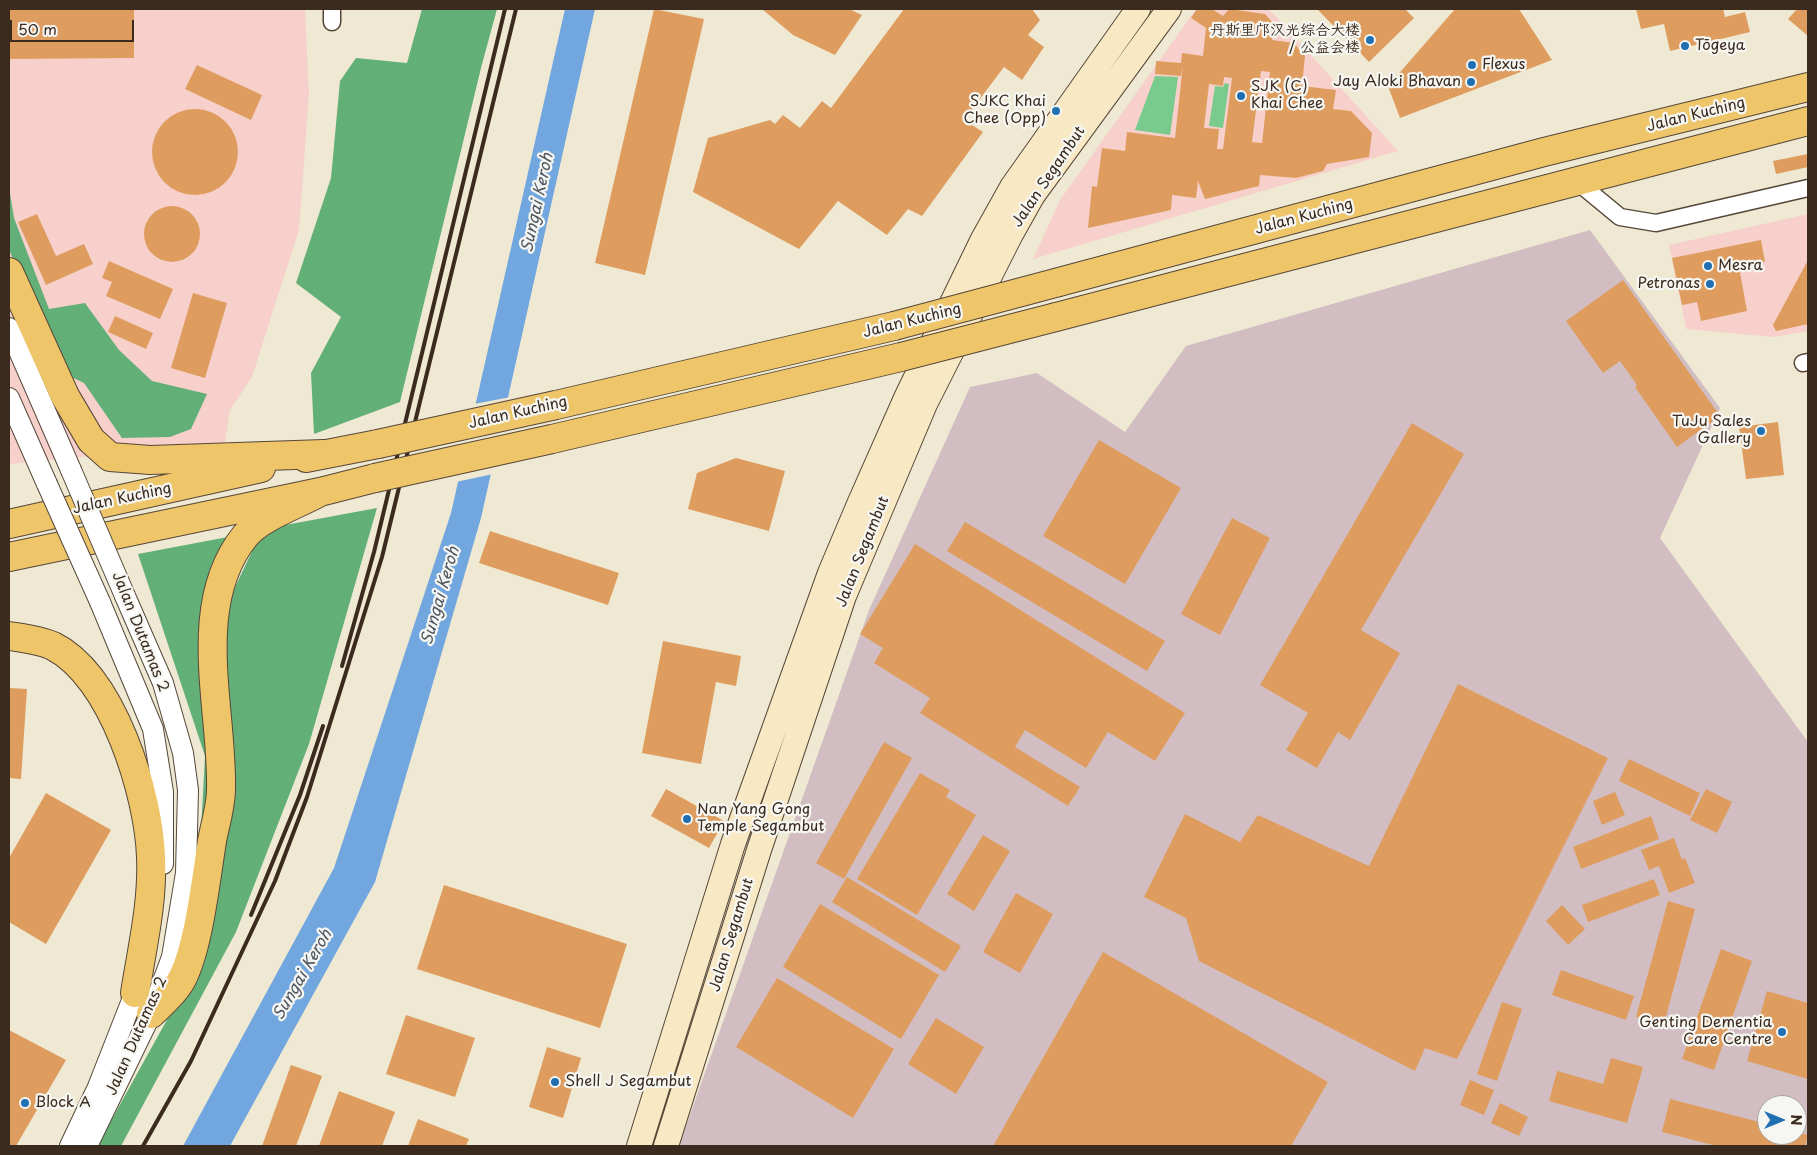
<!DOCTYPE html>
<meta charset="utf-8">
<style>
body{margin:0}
#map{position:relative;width:1817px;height:1155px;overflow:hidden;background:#efe9d3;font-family:"Playpen Sans",sans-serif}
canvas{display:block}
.frame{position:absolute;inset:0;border:10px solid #3b2a1e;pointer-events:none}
.north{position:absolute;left:1757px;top:1095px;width:50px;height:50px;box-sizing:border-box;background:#f6f6f2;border:1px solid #aba49d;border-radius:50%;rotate:90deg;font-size:14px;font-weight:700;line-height:20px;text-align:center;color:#3b2a1e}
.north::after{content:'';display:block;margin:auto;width:18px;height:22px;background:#1f6fb2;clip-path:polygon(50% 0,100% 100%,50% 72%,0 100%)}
.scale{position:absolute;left:10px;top:20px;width:124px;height:22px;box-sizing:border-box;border:2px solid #3b2a1e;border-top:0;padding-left:6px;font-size:15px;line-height:18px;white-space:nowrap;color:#3b2a1e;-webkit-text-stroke:4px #f6f6f2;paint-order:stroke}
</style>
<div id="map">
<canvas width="1817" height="1155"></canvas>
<div class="frame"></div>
<div class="north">N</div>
<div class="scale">50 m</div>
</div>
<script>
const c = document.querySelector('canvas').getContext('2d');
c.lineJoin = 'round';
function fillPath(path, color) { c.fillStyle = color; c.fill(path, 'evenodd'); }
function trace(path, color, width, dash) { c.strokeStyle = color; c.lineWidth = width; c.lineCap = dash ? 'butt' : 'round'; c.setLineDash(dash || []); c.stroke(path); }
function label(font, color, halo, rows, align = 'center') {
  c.font = font + ' "Playpen Sans","LXGW WenKai TC",sans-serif'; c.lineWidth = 4.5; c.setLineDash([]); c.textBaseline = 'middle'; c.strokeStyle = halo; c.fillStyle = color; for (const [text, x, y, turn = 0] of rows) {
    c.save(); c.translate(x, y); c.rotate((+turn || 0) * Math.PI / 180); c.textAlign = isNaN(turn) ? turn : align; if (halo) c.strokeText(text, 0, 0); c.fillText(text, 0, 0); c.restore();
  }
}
fillPath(new Path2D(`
 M 9,9 L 305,9 L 309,94 L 299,230 L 252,377 L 230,410 L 225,443 L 9,464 Z
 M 1196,9 L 1269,9 L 1398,151 L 1033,259 L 1060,200 Z
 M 1808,214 L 1808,331 L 1773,337 L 1686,329 L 1669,245 Z`), '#f7d0cb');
fillPath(new Path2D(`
 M 1590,230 L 1720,408 L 1660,538 L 1808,742 L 1808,1146 L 679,1146 L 869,610 L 970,387 L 1037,373 L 1125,432 L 1186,346 ZM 1767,1105 L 1797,1105 L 1797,1135 L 1767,1135 Z`), '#d2bec2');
fillPath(new Path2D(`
 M 1155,76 L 1178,77 L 1170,135 L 1135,130 Z
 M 1225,83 L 1229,84 L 1223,128 L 1209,126 L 1215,86 L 1223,87 Z`), '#78cb8d');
fillPath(new Path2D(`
 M 422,9 L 497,9 L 481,68 L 400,402 L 314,434 L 311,373 L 341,317 L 296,283 L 331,178 L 340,81 L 356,58 L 407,63 Z
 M 9,187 L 14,218 L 49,309 L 85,303 L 119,350 L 152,381 L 207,394 L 191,429 L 170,437 L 122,438 L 84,383 L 65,374 L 45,342 L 9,249 Z
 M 377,508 L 309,744 L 236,932 L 121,1146 L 97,1146 L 204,953 L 226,696 L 225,608 L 256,543 L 280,526 Z
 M 233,536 L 210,601 L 217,786 L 200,849 L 205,756 L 138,554 Z`), '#62af78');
fillPath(new Path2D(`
 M 565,9 L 595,9 L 481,518 L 375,882 L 230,1146 L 183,1146 L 334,868 L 451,513 Z`), '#71a7de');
fillPath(new Path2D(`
 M 511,397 L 493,474 L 456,482 L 474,404 Z`), '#efe9d3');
fillPath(new Path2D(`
 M 9,9 L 134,9 L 134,58 L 9,59 Z
 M 654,9 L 704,19 L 645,275 L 595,263 Z
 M 762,9 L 849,9 L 862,15 L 835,55 L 793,35 Z
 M 904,9 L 1032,9 L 1040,20 L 1028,35 L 1044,47 L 1022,80 L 1004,67 L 964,120 L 983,132 L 922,216 L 908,209 L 887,235 L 838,201 L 799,249 L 693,192 L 708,138 L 770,120 L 775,124 L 783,115 L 800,128 L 822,101 L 831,108 Z
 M 1197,9 L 1212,9 L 1223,16 L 1229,9 L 1265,14 L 1274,24 L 1272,40 L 1294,43 L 1305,56 L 1302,86 L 1336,90 L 1333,109 L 1351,111 L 1372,133 L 1369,157 L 1327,164 L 1323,171 L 1296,178 L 1260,175 L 1259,186 L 1205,199 L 1198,181 L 1196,198 L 1172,195 L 1171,210 L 1088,228 L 1092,186 L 1097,187 L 1102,148 L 1125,151 L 1127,132 L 1175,138 L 1183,64 L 1181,76 L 1155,74 L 1156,61 L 1181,63 L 1182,53 L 1203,56 L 1206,28 L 1191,18 ZM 1261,71 L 1270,72 L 1262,143 L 1252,142 ZM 1224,77 L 1232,78 L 1223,149 L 1217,149 L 1219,129 L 1204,128 L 1209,84 L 1223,86 Z
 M 1317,9 L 1405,9 L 1414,18 L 1369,62 Z
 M 1455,9 L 1519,9 L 1552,60 L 1400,118 L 1388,86 Z
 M 1636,9 L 1723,9 L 1725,17 L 1745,12 L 1750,32 L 1670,51 L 1664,24 L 1641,29 Z
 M 1797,9 L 1808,9 L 1808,36 L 1788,19 Z
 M 197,65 L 262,95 L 251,120 L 185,89 Z
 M152 152a43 43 0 1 1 86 0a43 43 0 1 1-86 0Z
 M 1808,154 L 1808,167 L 1776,174 L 1773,161 Z
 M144 234a28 28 0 1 1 56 0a28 28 0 1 1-56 0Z
 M 37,214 L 56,256 L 84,244 L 93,264 L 46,285 L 18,222 Z
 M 1761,240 L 1765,262 L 1739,267 L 1747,311 L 1701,321 L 1697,302 L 1682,305 L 1672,258 Z
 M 1808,260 L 1808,324 L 1776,331 L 1773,325 Z
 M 109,261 L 173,289 L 160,319 L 106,296 L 112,282 L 102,278 Z
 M 1623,280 L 1720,416 L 1677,447 L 1635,387 L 1637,385 L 1620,361 L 1603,373 L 1566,321 Z
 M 193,293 L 227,303 L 205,378 L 171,368 Z
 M 115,316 L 153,333 L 146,349 L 108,332 Z
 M 1778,422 L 1784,475 L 1746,479 L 1739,427 Z
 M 1412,423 L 1464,454 L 1361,630 L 1400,653 L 1350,740 L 1338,732 L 1317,768 L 1286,750 L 1308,713 L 1260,685 Z
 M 1099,440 L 1181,488 L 1125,584 L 1043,536 Z
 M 736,458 L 785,471 L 769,531 L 688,509 L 697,473 Z
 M 1232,518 L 1270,538 L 1220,635 L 1181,614 Z
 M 965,522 L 1165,641 L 1147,671 L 947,551 Z
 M 490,531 L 619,573 L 608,605 L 479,563 Z
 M 915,544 L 1185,713 L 1155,761 L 1108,732 L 1086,768 L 1025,730 L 1015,747 L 1080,787 L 1068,806 L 920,713 L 930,698 L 874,663 L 883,648 L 860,634 Z
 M 663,641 L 741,656 L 736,686 L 716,682 L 701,764 L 642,753 Z
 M 1458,684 L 1608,758 L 1457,1059 L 1425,1048 L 1415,1071 L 1199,961 L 1186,918 L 1144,897 L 1185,814 L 1240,842 L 1258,815 L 1369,866 Z
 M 9,688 L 27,689 L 21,779 L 9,778 Z
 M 884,742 L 912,758 L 844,879 L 816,863 Z
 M 1629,759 L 1700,793 L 1690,816 L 1619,781 Z
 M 920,773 L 950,790 L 946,797 L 976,815 L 917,915 L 857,879 Z
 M 666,789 L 724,821 L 709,848 L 651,816 Z
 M 1706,789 L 1732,802 L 1717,833 L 1690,820 Z
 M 1615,792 L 1625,815 L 1602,825 L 1593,801 Z
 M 46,793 L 111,830 L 46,944 L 9,922 L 9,858 Z
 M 1651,816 L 1659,839 L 1581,869 L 1573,847 Z
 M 983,835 L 1010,851 L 974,911 L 947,894 Z
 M 1674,838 L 1682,860 L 1685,858 L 1695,883 L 1669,893 L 1659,866 L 1649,870 L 1641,850 Z
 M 847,877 L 961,946 L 945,972 L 832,902 Z
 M 1654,879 L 1660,895 L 1588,922 L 1582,905 Z
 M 444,885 L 627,944 L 600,1028 L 417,969 Z
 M 1016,893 L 1053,914 L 1020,973 L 983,952 Z
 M 1668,901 L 1695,909 L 1664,1024 L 1636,1017 Z
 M 820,904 L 939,975 L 901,1039 L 783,967 Z
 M 1562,905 L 1585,929 L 1568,945 L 1546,921 Z
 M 1721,949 L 1752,961 L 1714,1070 L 1682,1059 Z
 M 1103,952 L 1328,1082 L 1291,1146 L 993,1146 Z
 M 1561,970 L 1634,996 L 1626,1020 L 1552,995 Z
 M 777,978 L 894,1049 L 853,1118 L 736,1047 Z
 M 1767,991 L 1808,1003 L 1808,1079 L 1747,1061 Z
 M 1502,1002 L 1522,1009 L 1497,1081 L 1477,1074 Z
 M 406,1015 L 475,1038 L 455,1097 L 386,1074 Z
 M 936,1018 L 984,1047 L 956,1094 L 908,1064 Z
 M 9,1030 L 66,1060 L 16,1146 L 9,1146 Z
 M 547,1047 L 581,1058 L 563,1118 L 529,1107 Z
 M 1611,1058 L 1643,1067 L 1627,1123 L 1549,1101 L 1557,1071 L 1603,1084 Z
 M 291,1065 L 322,1076 L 296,1146 L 262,1146 Z
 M 1470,1080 L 1494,1090 L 1484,1115 L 1460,1105 Z
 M 339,1091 L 395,1112 L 382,1146 L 319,1146 Z
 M 1670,1099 L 1767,1124 L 1767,1135 L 1797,1135 L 1797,1132 L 1808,1135 L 1805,1146 L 1717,1146 L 1662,1132 Z
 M 1500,1103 L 1528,1117 L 1519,1136 L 1491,1123 Z
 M 418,1119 L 469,1139 L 466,1146 L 408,1146 Z`), '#de9d5f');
const minor = new Path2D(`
 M 332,9 L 332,22
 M 1574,179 L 1620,217 L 1656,223 L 1808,188
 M 1803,363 L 1808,362`);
const tertiary = new Path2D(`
 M 9,328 L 71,470
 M 9,398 L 47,484
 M 100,602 L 153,729 L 163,792 L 163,864
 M 70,1146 L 98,1087 L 140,980
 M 87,1146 L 151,1014 L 172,957 L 186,873 L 188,790 L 183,753 L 163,683 L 125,596`);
const secondary = new Path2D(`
 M 639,1146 L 733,844 L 830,573 L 860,502 L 906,398 L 983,239 L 1012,187 L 1138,9
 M 666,1146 L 759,850 L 844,596 L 925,404 L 1010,236 L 1033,195 L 1169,9`);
const trunk = new Path2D(`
 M 9,272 L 65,396 L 91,440 L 110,457 L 150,460 L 324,454
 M 1059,282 L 1544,152 L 1808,87
 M 1056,317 C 1307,251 1557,184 1808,121
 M 556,405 L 894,326
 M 552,439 L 901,357
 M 306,458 L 378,444
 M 9,524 L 261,468
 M 9,557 L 320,492 L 375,478
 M 9,636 C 23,638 40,640 53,646 C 113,676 149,795 151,857 C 153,903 142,948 135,993
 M 151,1014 C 160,1005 172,995 179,984 C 198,955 206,878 212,841 C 215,825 221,806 221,789 C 223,709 189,606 245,536 C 260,517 299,504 320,492`);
trace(minor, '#564739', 19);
trace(tertiary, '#564739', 22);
trace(secondary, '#564739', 26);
trace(trunk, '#564739', 30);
trace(minor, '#fff', 16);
trace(tertiary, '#fff', 20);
trace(secondary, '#f8e8c3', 24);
trace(trunk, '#eec569', 28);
trace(new Path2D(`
 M 342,666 L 374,552 L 505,9
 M 251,915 L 300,795 L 323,726
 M 143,1146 L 191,1061 L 275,881 L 307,797 L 382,557 L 516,9`), '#3b2a1e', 4);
const tertiaryBridge = new Path2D(`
 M 71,470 L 125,596
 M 47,484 L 100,602`);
const trunkBridge = new Path2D(`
 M 894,326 L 1059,282
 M 901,357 L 1056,317
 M 378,444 L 556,405
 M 375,478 L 552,439`);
trace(tertiaryBridge, '#564739', 22, []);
trace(trunkBridge, '#564739', 30, []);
trace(tertiaryBridge, '#fff', 20);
trace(trunkBridge, '#eec569', 28);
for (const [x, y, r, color] of [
 [1370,40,5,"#1f6fb2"],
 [1685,46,5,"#1f6fb2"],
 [1472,65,5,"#1f6fb2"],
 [1471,82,5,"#1f6fb2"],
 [1241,96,5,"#1f6fb2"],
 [1056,111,5,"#1f6fb2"],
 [1708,266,5,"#1f6fb2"],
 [1710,284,5,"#1f6fb2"],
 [1761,431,5,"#1f6fb2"],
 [687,819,5,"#1f6fb2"],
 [1782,1032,5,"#1f6fb2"],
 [555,1082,5,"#1f6fb2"],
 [25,1103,5,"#1f6fb2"]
]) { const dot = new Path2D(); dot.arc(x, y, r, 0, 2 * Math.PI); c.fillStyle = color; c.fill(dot); trace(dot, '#f6f6f2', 2); }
label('15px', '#3b2a1e', '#f6f6f2', [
 ["丹斯里邝汉光综合大楼",1360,31,"right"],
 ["/ 公益会楼",1360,48,"right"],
 ["Tōgeya",1695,46],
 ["Flexus",1482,65],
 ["Jay Aloki Bhavan",1461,82,"right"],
 ["SJK (C)",1251,87],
 ["Khai Chee",1251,104],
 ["SJKC Khai",1046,102,"right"],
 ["Chee (Opp)",1046,119,"right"],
 ["Mesra",1718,266],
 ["Petronas",1700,284,"right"],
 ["TuJu Sales",1751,422,"right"],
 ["Gallery",1751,439,"right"],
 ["Nan Yang Gong",697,810],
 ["Temple Segambut",697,827],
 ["Genting Dementia",1772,1023,"right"],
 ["Care Centre",1772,1040,"right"],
 ["Shell J Segambut",565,1082],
 ["Block A",35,1103]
], 'left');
label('15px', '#3b2a1e', '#f6f6f2', [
 ["Jalan Kuching",1696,115,-14],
 ["Jalan Segambut",1049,177,-56],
 ["Jalan Kuching",1304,217,-15],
 ["Jalan Kuching",912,321,-14],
 ["Jalan Kuching",518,413,-13],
 ["Jalan Kuching",122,499,-12],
 ["Jalan Segambut",863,552,-68],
 ["Jalan Dutamas 2",140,632,68],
 ["Jalan Segambut",732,935,-73],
 ["Jalan Dutamas 2",137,1036,-66]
]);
label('italic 16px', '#4e5661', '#f6f6f2', [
 ["Sungai Keroh",538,203,-78],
 ["Sungai Keroh",441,596,-74],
 ["Sungai Keroh",303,975,-60]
]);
</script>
